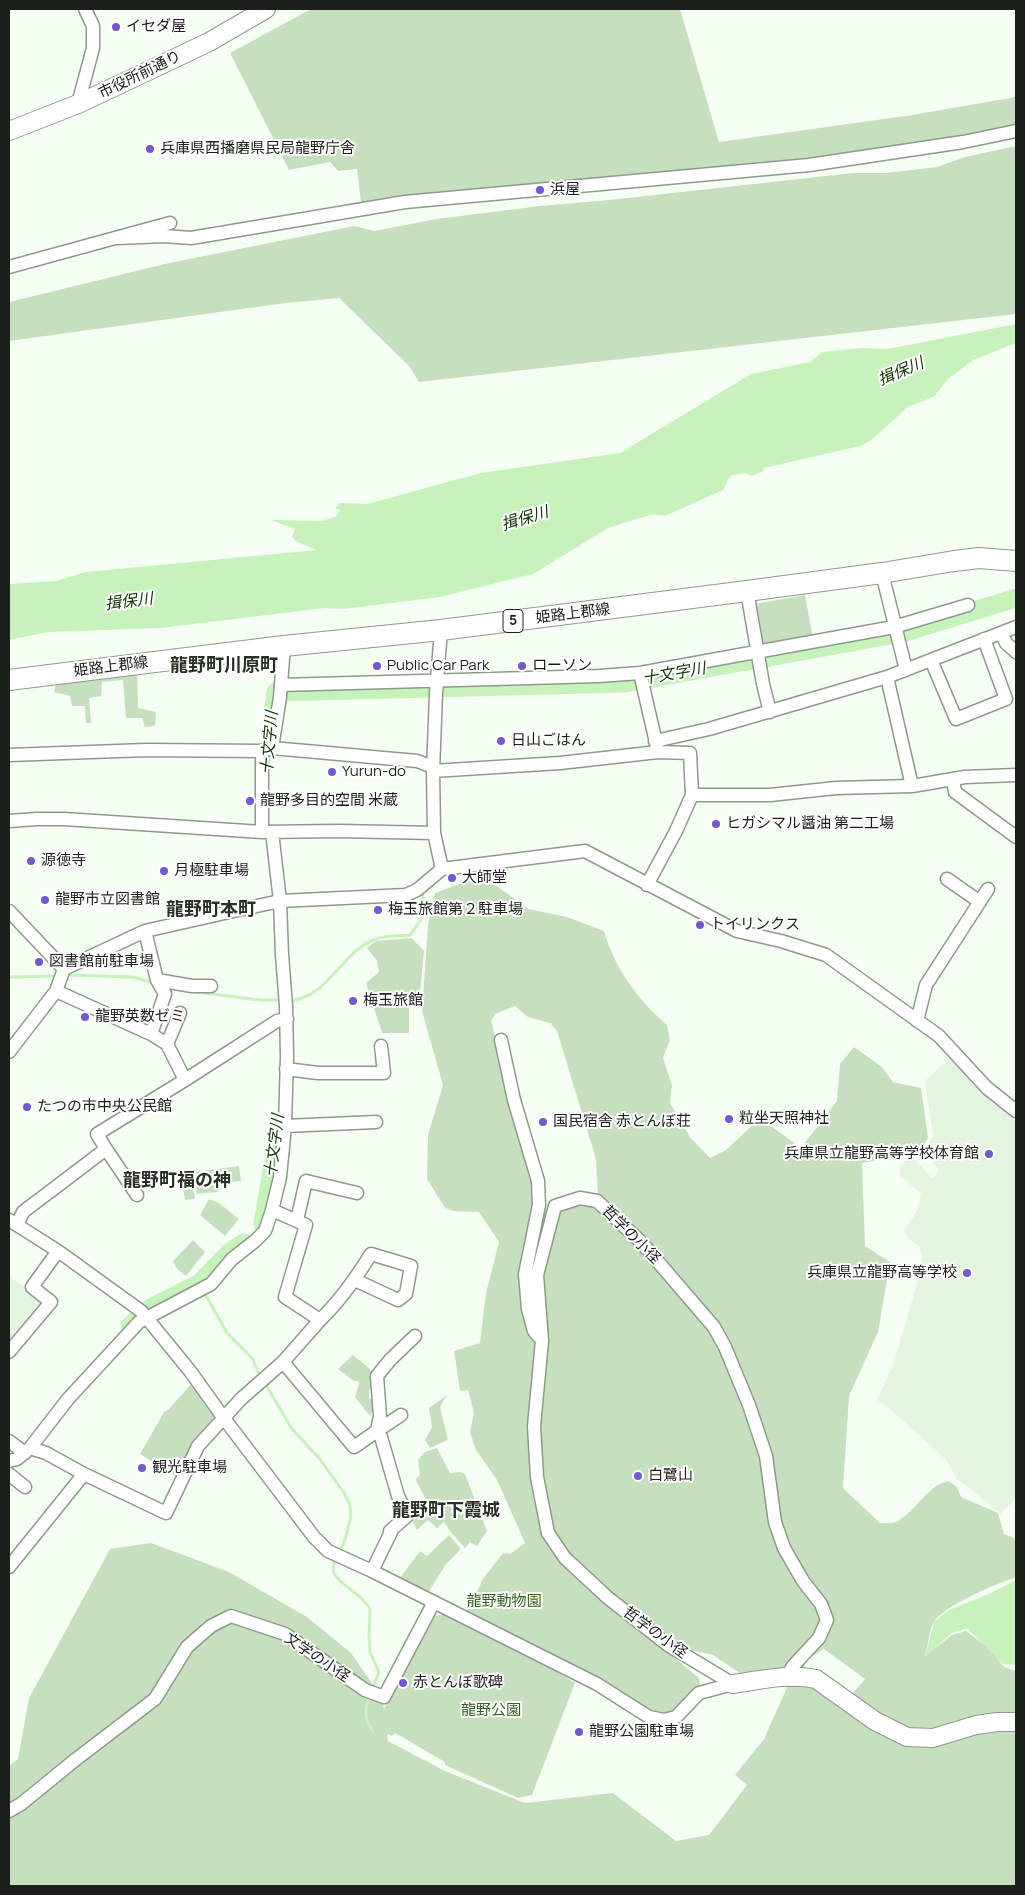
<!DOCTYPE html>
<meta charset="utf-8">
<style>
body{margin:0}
#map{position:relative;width:1025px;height:1895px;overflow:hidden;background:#f5fff3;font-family:Manrope,sans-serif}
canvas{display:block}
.frame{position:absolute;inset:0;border:10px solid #1c201b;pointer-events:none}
</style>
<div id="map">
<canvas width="1025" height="1895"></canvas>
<div class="frame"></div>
</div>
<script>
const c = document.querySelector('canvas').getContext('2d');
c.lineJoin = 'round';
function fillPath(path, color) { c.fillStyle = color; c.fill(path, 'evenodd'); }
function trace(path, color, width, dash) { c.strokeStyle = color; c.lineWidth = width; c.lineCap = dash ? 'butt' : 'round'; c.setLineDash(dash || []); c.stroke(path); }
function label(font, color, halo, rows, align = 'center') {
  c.font = font + ' Manrope,"Noto Sans JP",sans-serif'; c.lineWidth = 4; c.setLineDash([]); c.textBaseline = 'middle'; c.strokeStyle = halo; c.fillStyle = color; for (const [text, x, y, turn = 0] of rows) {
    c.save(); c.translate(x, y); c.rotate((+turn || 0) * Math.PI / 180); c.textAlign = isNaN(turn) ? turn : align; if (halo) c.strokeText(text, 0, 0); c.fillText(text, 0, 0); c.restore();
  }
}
fillPath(new Path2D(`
 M 949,1058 L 985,1096 L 1016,1120 L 1016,1498 L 1001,1514 L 956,1478 L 947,1461 L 892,1411 L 877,1400 L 893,1365 L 916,1287 L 922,1259 L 919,1246 L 907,1237 L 904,1230 L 917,1211 L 921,1193 L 900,1177 L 900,1167 L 908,1159 L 914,1158 L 932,1178 L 939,1172 L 925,1149 L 933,1136 L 925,1081 Z
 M 9,1276 L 39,1298 L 41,1309 L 9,1348 Z`), '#e4f5df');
fillPath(new Path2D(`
 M 311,9 L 680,9 L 719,142 L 912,115 L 1016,97 L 1016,127 L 992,133 L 799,161 L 403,197 L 361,203 L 357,169 L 338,171 L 330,162 L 289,170 L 230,53 Z
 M 1016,146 L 1016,314 L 419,382 L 409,366 L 339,298 L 286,303 L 9,341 L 9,302 L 169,263 L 354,226 L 375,231 L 436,219 L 540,206 L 609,200 L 853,173 L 886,173 L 937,167 L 965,157 Z
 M 805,595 L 813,638 L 763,647 L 755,604 Z
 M 137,671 L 138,708 L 156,712 L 155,726 L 145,727 L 142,718 L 126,718 L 123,680 L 102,682 L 101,696 L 89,698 L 91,723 L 86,723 L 85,706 L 72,706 L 70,696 L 54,692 L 56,684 Z
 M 473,879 L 497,886 L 528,909 L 567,917 L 604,931 C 615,969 637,999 667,1025 L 670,1040 L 663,1058 L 672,1085 L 670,1103 L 690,1137 L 710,1158 L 726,1150 L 760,1118 L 801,1148 L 837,1101 L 840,1064 L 854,1047 L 882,1067 L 893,1082 L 921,1088 L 928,1138 L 919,1153 L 862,1163 L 865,1246 L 890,1262 L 878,1332 L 849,1396 L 843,1488 L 880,1523 C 885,1523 891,1524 896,1522 C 916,1512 926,1486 948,1481 L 957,1487 L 961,1497 L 998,1513 L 1004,1534 L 1016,1539 L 1016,1577 C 997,1584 944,1605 934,1622 C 929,1629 928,1647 925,1656 L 952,1635 L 966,1631 L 990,1649 L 1004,1667 L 1016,1671 L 1016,1886 L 9,1886 L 9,1766 L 18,1759 L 29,1698 L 110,1549 L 151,1543 L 229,1572 L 307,1617 L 351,1653 L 382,1698 L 384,1709 L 429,1623 L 433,1616 L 445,1614 L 530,1655 L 575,1683 L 532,1795 L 518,1798 L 445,1765 L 445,1762 L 395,1733 L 392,1736 L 387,1734 L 388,1741 L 445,1771 L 525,1803 L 613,1793 L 676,1841 L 709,1835 L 747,1785 L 735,1775 L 764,1739 L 789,1683 L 747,1678 L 713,1655 L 676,1647 L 669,1653 L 699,1678 L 700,1686 L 680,1706 L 668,1714 L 651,1711 L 465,1613 L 480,1586 L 482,1580 L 503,1553 L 510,1554 L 525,1543 L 497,1480 L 476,1450 L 470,1432 L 474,1413 L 468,1390 L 460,1391 L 454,1351 L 480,1343 L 486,1293 L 499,1242 L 479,1212 L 454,1211 L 445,1208 L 427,1179 L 428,1135 L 443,1085 L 422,1011 L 428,925 L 435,893 ZM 515,1006 L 528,1017 L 550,1023 L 557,1031 L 596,1159 L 598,1197 L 590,1195 L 572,1207 L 546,1210 L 540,1202 L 491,1021 L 495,1014 ZM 824,1649 L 865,1679 L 851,1695 L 806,1670 L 803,1662 Z
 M 412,938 L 424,951 L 420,993 L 409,996 L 409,1033 L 382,1033 L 366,983 L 379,972 L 377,961 L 367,948 L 376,941 Z
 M 239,1166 L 241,1181 L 217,1184 L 218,1192 L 197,1194 L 194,1172 Z
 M 191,1173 L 195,1199 L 185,1200 L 181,1175 Z
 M 209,1199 L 219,1203 L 239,1219 L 225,1236 L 200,1215 Z
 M 193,1240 L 205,1252 L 186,1276 L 177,1269 L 173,1261 Z
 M 353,1355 L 370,1369 L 373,1384 L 369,1391 L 369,1398 L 376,1403 L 370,1416 L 355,1397 L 359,1384 L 358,1381 L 354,1381 L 338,1369 Z
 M 193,1382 L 215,1417 L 211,1428 L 179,1478 L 140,1454 L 164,1412 L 168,1410 Z
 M 447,1395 L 440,1407 L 448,1440 L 430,1448 L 425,1440 L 432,1427 L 429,1408 Z
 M 437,1448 L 450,1473 L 460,1472 L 465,1474 L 487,1531 L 477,1546 L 470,1542 L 465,1548 L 450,1531 L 444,1522 L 437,1528 L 428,1520 L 417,1530 L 410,1516 L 430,1508 L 416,1480 L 420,1475 L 418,1460 L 425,1452 Z
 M 449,1535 L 461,1549 L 446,1564 L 428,1593 L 400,1578 L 420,1551 L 427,1556 Z`), '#c6e0bf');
fillPath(new Path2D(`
 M 1016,324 L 1016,343 L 973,360 L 947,380 L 935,396 L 908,407 L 870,441 L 860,446 L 764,468 L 762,472 L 752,476 L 744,473 L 730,476 L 723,490 L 665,516 L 653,514 L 608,528 L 533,574 L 440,597 L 343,609 L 325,608 L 160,628 L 48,632 L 9,640 L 9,584 L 56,581 L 86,572 L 317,550 L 297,542 L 292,536 L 295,529 L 271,520 L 322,521 L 335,517 L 341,510 L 335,508 L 340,503 L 367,504 L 481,473 L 620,453 L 751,374 L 810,362 L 822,352 L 861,348 L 888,349 Z
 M 1016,1580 L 1016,1665 L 1003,1664 L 967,1628 L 952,1633 L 925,1657 L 934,1622 L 949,1610 L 989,1594 Z`), '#c7f2bc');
trace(new Path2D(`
 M 64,975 L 132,977 L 154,983
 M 9,977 L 58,976
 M 197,992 L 260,1000 L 283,1000
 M 289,1001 C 329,998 341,951 376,939 C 386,935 400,936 410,935 C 425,915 426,915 422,890
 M 203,1290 L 227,1333 L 252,1358 L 261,1378
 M 265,1383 L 292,1429 L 319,1458 L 344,1493 L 350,1505 L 351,1517 L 344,1543 L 339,1552
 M 337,1558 C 335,1561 333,1566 333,1569 C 333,1582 365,1595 370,1610 L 369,1634 L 370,1652 L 379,1672 L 372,1689
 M 370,1695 C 364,1711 364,1717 373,1732`), '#c7f2bc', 3);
trace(new Path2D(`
 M 274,707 L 276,692 L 625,683 L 902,633 L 1016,598
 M 263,1224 L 279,1130
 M 130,1326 L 149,1309 L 200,1283 L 229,1253 L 244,1243`), '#c7f2bc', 19);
const street = new Path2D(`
 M 78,104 L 93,48 L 93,26 L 85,9
 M 118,238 L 164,236 L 191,238 L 405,202 L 809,165 L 963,142 L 1016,131
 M 9,267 L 170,223
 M 882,573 L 906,670
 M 747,591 L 763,684 L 770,712
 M 441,630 L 436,693 L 433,771 L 434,833 L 442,869
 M 1001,633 L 1006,643 L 1016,652
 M 931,660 L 956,719 L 1006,699 L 984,639
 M 640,673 L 657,747
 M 887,677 L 912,786
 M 281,685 L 599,676 L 640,673 L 894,627 L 968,605
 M 655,741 L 709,729 L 887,677 L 1016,627
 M 272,748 L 280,697 L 284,646
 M 9,755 L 146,750 L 262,751 L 272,748 L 417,761 L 433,767
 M 433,771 L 560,763 L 658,752 L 690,753 L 692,795 L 676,831 L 647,885
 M 953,779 L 955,792 L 1016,837
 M 692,795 L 770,795 L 836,788 L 912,786 L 965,777 L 1016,775
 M 9,821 L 37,819 L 64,819 L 262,832 L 339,831 L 434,833
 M 262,832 L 262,751
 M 947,879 L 980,902
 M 9,911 L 64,969
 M 145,931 L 157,980 L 192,986 L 211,986
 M 56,991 L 151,1034 L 167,1044 L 185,1080
 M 917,1021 L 926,985 L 988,889
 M 151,1034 L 165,994 L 157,980
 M 501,1040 L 514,1100 L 538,1181 L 539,1205 L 525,1274 L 528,1309 L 534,1331 L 539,1337
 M 167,1044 L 180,1013
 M 9,1052 L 56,991 L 64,969 L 145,931 L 229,912 L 280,901 L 406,895 L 417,890 L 442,869 L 585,851 L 737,931 L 781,941 L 826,955 L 939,1036 L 987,1088 L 1016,1111
 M 286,1069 L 318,1073 L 384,1073 L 381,1046
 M 285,1126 L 376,1122
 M 106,1149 L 137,1195
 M 9,1220 L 58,1251 L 141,1311 L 190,1371 L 223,1417 L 314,1537 L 328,1551 L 372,1571 L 597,1684 L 649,1717 L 664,1720 L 676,1717 L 699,1693 L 733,1684
 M 297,1220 L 306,1181 L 357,1193
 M 17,1225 L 23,1212 L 106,1149 L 97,1134 L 185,1080 L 277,1021 L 287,1019
 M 320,1320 C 341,1300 356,1278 371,1254 L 411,1266 L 406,1294 L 398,1300 L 355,1280
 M 9,1352 L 51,1302 L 32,1287 L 58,1251
 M 283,1362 L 354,1447 L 377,1431 L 381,1437 L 398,1496 L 408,1515 L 390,1531 L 391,1532 L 372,1571
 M 377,1431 L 380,1416 L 377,1376 L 390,1360 L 415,1336
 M 377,1431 L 401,1415
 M 9,1441 L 25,1453
 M 30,1448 L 46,1453 L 84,1474 L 166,1513 L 198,1446 L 241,1399 L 283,1362 L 320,1320 L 285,1297 L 306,1225 L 272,1210
 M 9,1461 L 17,1459 L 30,1448 L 68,1399 L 139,1322 L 211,1284 L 232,1259 L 255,1241 L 265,1231 L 272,1210 L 280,1177 L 285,1126 L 287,1056 L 286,1006 L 282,955 L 280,901 L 272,832
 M 9,1474 L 25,1487
 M 9,1567 L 84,1474
 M 733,1684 L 668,1645 L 607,1597 L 565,1558 L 548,1533 L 537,1477 L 534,1426 L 542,1341 L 537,1275 L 555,1206 L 580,1198 L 597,1201 L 641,1242 L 714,1327 L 725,1347 L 749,1405 L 766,1456 L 775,1522 L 784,1548 L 803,1581 L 821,1604 L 827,1620 L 819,1638 L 793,1666 L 786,1678
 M 9,1811 L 21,1804 L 75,1760 L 155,1699 L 187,1647 L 211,1626 L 231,1616 L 285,1634 L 365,1690 L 384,1697 L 434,1602`);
const secondary = new Path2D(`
 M 9,131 L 78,104 L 148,71 L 209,42 L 266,9
 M 733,1684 C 760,1680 790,1673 816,1679 L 875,1721 L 907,1737 L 933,1738 L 976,1725 L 997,1722 L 1016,1722`);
const primary = new Path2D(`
 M 9,680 L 284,646 L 441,630 L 747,591 L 882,573 L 954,561 L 979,558 L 1016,561`);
trace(street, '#8f9a8c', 15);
trace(secondary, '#8f9a8c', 20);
trace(primary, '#8f9a8c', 22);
trace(street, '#fff', 12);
trace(secondary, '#fff', 18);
trace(primary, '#fff', 20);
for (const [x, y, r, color] of [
 [116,27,5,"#7258d2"],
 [150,149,5,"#7258d2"],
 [540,190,5,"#7258d2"],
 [377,666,5,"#7258d2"],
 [522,666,5,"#7258d2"],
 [501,741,5,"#7258d2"],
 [332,772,5,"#7258d2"],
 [250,801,5,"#7258d2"],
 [716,824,5,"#7258d2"],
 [31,861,5,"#7258d2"],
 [164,871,5,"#7258d2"],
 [452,878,5,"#7258d2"],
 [45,900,5,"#7258d2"],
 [378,910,5,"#7258d2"],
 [700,925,5,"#7258d2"],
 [39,962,5,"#7258d2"],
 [353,1001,5,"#7258d2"],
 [85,1017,5,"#7258d2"],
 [27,1107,5,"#7258d2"],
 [729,1119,5,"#7258d2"],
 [543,1122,5,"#7258d2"],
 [989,1154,5,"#7258d2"],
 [967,1273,5,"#7258d2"],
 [142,1468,5,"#7258d2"],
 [638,1476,5,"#7258d2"],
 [403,1683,5,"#7258d2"],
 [579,1732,5,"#7258d2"]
]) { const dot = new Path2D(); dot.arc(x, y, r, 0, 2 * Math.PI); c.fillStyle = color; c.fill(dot); trace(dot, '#fff', 2); }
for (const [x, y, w] of [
 [513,621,20]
]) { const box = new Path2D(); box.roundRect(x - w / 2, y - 11.5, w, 23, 4); c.fillStyle = '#fff'; c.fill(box); trace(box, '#1c201b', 1); }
label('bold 14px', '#1c201b', null, [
 ["5",513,621]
]);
label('15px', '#1c201b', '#fff', [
 ["イセダ屋",126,27],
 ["兵庫県西播磨県民局龍野庁舎",160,149],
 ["浜屋",550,190],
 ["Public Car Park",387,666],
 ["ローソン",532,666],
 ["日山ごはん",511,741],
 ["Yurun-do",342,772],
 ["龍野多目的空間 米蔵",260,801],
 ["ヒガシマル醤油 第二工場",726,824],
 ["源徳寺",41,861],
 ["月極駐車場",174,871],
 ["大師堂",462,878],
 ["龍野市立図書館",55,900],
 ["梅玉旅館第２駐車場",388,910],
 ["トイリンクス",710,925],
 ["図書館前駐車場",49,962],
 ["梅玉旅館",363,1001],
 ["龍野英数ゼミ",95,1017],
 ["たつの市中央公民館",37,1107],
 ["粒坐天照神社",739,1119],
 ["国民宿舎 赤とんぼ荘",553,1122],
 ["兵庫県立龍野高等学校体育館",979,1154,"right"],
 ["兵庫県立龍野高等学校",957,1273,"right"],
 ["観光駐車場",152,1468],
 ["白鷺山",648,1476],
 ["赤とんぼ歌碑",413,1683],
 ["龍野公園駐車場",589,1732]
], 'left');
label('15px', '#1c201b', '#fff', [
 ["市役所前通り",140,75,-26],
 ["姫路上郡線",573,614,-7],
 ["姫路上郡線",111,667,-7],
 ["哲学の小径",631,1235,45],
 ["哲学の小径",655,1633,36],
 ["文学の小径",317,1658,34]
]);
label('15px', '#326621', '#fff', [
 ["龍野動物園",504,1602],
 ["龍野公園",491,1711]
]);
label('italic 16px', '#103702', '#fff', [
 ["揖保川",901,372,-23],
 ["揖保川",525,519,-17],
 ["揖保川",129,602,-7],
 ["十文字川",674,674,-10],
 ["十文字川",270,743,-85],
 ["十文字川",275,1146,-83]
]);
label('bold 18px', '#283125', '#fff', [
 ["龍野町川原町",224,666],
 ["龍野町本町",211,910],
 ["龍野町福の神",177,1181],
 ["龍野町下霞城",446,1511]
]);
</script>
